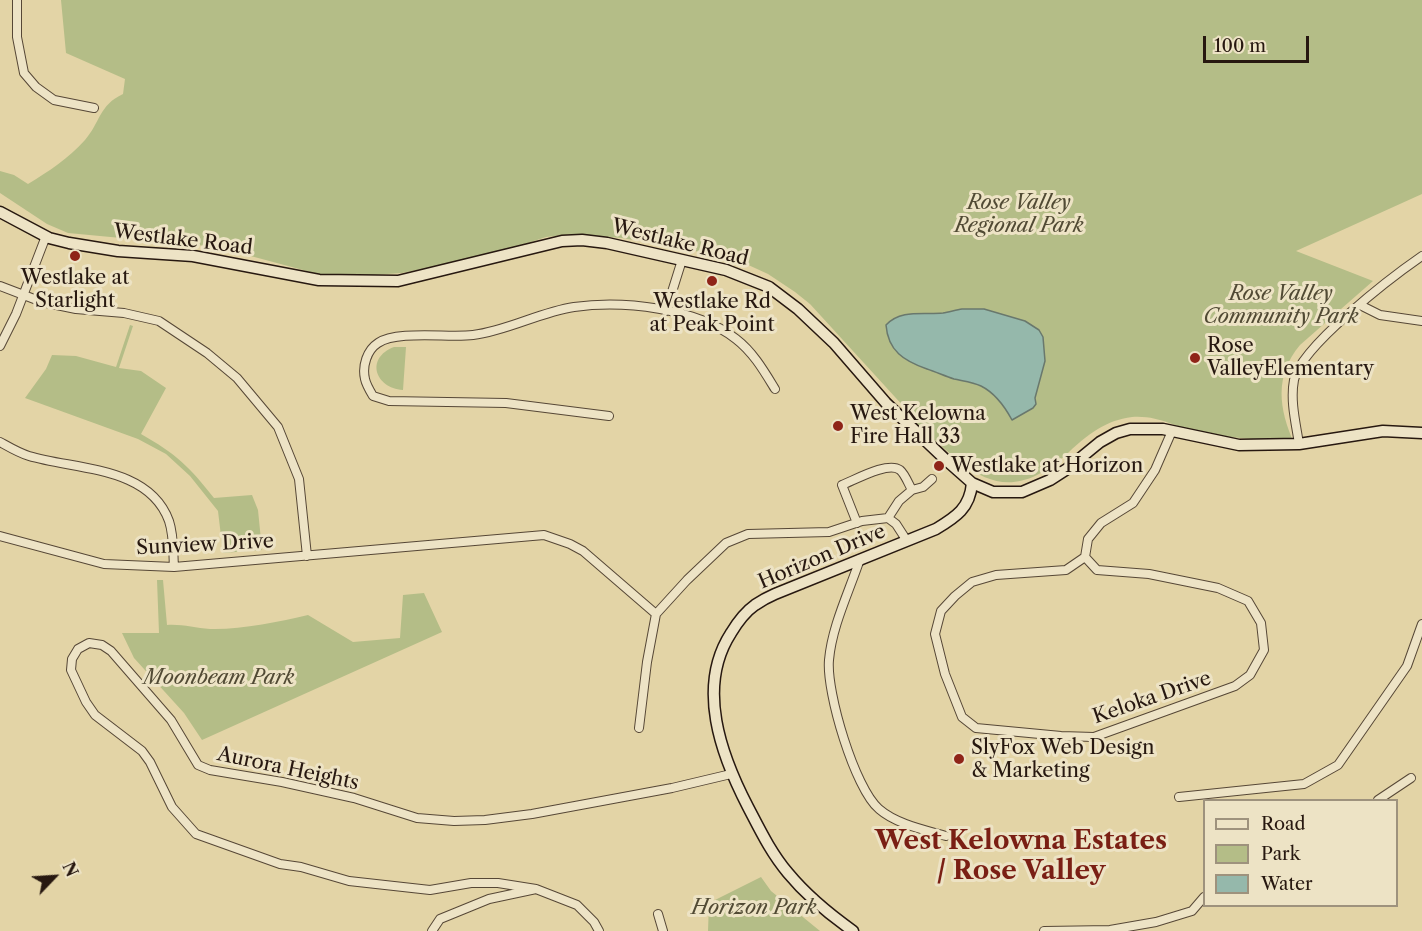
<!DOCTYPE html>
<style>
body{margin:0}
#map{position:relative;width:1422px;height:931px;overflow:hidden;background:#e3d4a6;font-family:"Libre Caslon Text",serif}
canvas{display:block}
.legend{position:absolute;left:1203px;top:799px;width:195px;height:108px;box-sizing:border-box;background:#ede3c5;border:2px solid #9e927d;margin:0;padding:8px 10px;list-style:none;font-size:18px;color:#271810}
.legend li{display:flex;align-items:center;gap:12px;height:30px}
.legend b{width:30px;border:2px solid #9e927d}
.north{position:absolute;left:24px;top:847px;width:60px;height:60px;-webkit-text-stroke:4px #ede3c5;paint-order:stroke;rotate:65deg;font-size:16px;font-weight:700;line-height:24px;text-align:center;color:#271810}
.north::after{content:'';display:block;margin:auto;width:21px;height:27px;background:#271810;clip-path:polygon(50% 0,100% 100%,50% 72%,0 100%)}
.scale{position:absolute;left:1203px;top:36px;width:106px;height:27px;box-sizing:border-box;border:3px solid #271810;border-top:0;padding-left:8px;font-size:18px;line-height:21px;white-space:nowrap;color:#271810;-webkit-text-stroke:4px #ede3c5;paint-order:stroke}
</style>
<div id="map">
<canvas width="1422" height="931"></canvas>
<ul class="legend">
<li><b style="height:8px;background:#ede3c5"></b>Road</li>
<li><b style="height:16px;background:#b4bd87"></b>Park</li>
<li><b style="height:16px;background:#95b8ab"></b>Water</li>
</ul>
<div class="north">N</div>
<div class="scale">100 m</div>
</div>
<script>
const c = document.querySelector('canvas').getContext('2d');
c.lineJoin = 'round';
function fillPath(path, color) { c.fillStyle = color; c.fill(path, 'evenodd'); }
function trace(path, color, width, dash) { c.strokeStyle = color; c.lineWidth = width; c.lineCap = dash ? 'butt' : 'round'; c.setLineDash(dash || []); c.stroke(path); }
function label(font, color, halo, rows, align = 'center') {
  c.font = font + ' "Libre Caslon Text",serif'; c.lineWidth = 6; c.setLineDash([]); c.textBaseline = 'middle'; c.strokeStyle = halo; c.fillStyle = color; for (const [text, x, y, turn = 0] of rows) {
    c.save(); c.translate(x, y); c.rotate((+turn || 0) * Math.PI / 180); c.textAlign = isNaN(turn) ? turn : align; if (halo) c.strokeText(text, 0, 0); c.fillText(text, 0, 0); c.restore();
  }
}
fillPath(new Path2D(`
 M 61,0 L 1422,0 L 1422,194 L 1296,251 L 1373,281 L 1300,345 C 1274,376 1279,409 1294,443 C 1273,441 1251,439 1230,437 C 1221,437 1211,437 1203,435 C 1178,428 1159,415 1132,417 C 1106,420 1087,435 1069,452 C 1002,514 968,469 915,422 L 916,420 L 810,304 L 795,292 L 768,274 L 744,263 L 691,250 L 622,238 L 575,234 L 546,237 L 525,244 L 451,263 L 402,273 L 357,276 L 318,274 L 217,247 L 68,233 L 47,224 L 0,193 L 0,171 L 14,175 L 28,184 C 49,171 68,159 85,140 C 100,123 99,105 123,94 L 125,79 L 66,53 Z
 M 130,325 L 133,326 L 119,368 L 141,371 L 166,388 L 141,434 C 176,454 189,466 214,498 L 252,495 L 258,510 L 262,550 L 223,553 L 218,511 L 190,476 L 166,454 L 138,439 L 25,398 L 46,369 L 52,355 L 76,356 L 116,367 Z
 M 394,347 L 406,347 L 403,390 C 375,388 365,358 394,347 Z
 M 157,580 L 163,580 L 167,625 C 182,624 195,628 210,629 C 239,630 279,622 308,615 L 353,642 L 400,638 L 403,595 L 424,593 L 442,632 L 202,740 L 184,713 L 134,658 L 122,633 L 159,633 Z
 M 761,877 L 771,891 L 820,931 L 708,931 L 709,903 Z`), '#b4bd87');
const water = new Path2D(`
 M 962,309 L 984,309 L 1025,321 L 1039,330 L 1043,337 L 1045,361 L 1035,398 L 1036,404 L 1033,408 L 1012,420 C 1005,407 995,393 981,386 C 973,382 963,381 954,379 C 945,376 936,372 927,369 C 904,361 888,351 886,325 C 901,309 923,315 943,313 C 949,312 956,310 962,309 Z`);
fillPath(water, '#95b8ab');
trace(water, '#69786d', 1.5);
const street = new Path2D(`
 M 17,0 L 17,37 L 24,73 L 36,87 L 54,100 L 94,108
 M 0,286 L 42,302 L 76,309 L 124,313 L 159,321 L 207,353 L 237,378 L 278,427 L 299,479 L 307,556
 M 1360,305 L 1380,315 L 1422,321
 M 666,311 L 682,260
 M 0,346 L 16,314 L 46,236
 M 609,416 L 506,403 L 389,401 L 373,396 C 370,391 366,384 365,379 C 362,366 367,350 378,343 C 397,330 449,338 473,335 C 507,331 540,312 574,307 C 623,300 697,308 736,339 C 753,352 764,371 775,389
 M 0,442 C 9,447 19,453 29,456 C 76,470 149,466 169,521 C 174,536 173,552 174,567
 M 1299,444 C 1296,424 1290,401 1294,380 C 1300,347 1393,276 1422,256
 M 888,518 L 899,501 L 912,490
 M 857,523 L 842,485 C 855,480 888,461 900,470 C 905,474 909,485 912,490 L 923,487 L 932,479
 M 0,536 L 104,564 L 174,567 L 544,535 L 570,544 L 583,551 L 656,614
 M 1085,557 L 1097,570 L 1149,574 L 1218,588 L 1248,601 L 1261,623 L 1264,650 L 1250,675 L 1235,686 L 1094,737 L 1061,736 L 976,728 L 962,717 L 945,674 L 935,634 L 941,611 L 955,596 L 972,582 L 996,575 L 1066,570 Z
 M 1085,557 L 1088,539 L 1101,523 L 1133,503 L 1155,470 L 1172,431
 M 860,559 C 849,592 832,626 829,660 C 826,692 855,789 879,809 C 896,824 925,830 946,836
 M 639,728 L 647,662 L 656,614 L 687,580 L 726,543 L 748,534 L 829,532 L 862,521 L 888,518 L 896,524 L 907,541
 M 1179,797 L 1304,784 L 1338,765 L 1407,666 L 1422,624
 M 1378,800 L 1411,778
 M 536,889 L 498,883 L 471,883 L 430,890 L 349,881 L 301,867 L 280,864 L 196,834 L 172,807 L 150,762 L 142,751 L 95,715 L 86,702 L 71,670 L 72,659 L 78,649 L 89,643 L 102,645 L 111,651 L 171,720 L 198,765 L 210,770 L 282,782 L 354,798 L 417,818 L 454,821 L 485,820 L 532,814 L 672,788 L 731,774
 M 658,914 L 663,931
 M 432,931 L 440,919 L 489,899 L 536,889 L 577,905 L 594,922 L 599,931
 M 1044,931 L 1110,930 L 1156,922 L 1192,911 L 1204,897`);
const secondary = new Path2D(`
 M 0,212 L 49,238 L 69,243 L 118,251 L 193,256 L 319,280 L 398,281 L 562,241 L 582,240 L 607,243 L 726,270 L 769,287 L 798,309 L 834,343 L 886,403 L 946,460 L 972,483 L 993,492 L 1022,492 L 1050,480 L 1067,469 L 1100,442 L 1116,433 L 1130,429 L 1163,429 L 1239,445 L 1299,444 L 1383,431 L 1422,433
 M 853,931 C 829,914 807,896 788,873 C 771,853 760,830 748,807 C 721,755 696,687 731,633 C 737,623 745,612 755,605 C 761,601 768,597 775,594 L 936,529 C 956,517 970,508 972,483`);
trace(street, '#564736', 10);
trace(secondary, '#271810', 13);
trace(street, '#ede3c5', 8);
trace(secondary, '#ede3c5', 10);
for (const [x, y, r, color] of [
 [75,256,6,"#8f2418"],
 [712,281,6,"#8f2418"],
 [1195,358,6,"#8f2418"],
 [838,426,6,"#8f2418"],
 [939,466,6,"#8f2418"],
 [959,759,6,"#8f2418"]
]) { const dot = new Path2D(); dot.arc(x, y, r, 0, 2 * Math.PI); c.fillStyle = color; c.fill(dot); trace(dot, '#ede3c5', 2); }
label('italic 20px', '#514a34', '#ede3c5', [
 ["Rose Valley",1019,203],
 ["Regional Park",1019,226],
 ["Rose Valley",1281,294],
 ["Community Park",1281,317],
 ["Moonbeam Park",219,678],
 ["Horizon Park",754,908]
]);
label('20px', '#271810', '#ede3c5', [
 ["Westlake Road",183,240,7],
 ["Westlake Road",680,243,14],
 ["Sunview Drive",205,545,-3],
 ["Horizon Drive",822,557,-23],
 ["Keloka Drive",1152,698,-19],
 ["Aurora Heights",288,769,12]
]);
label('20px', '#271810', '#ede3c5', [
 ["Westlake at",75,278,"center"],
 ["Starlight",75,301,"center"],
 ["Westlake Rd",712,302,"center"],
 ["at Peak Point",712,325,"center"],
 ["Rose",1207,346],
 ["ValleyElementary",1207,369],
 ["West Kelowna",850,414],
 ["Fire Hall 33",850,437],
 ["Westlake at Horizon",951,466],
 ["SlyFox Web Design",971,748],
 ["& Marketing",971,771]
], 'left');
label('bold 26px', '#7a1f14', '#ede3c5', [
 ["West Kelowna Estates",1021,841],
 ["/ Rose Valley",1021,871]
]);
</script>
